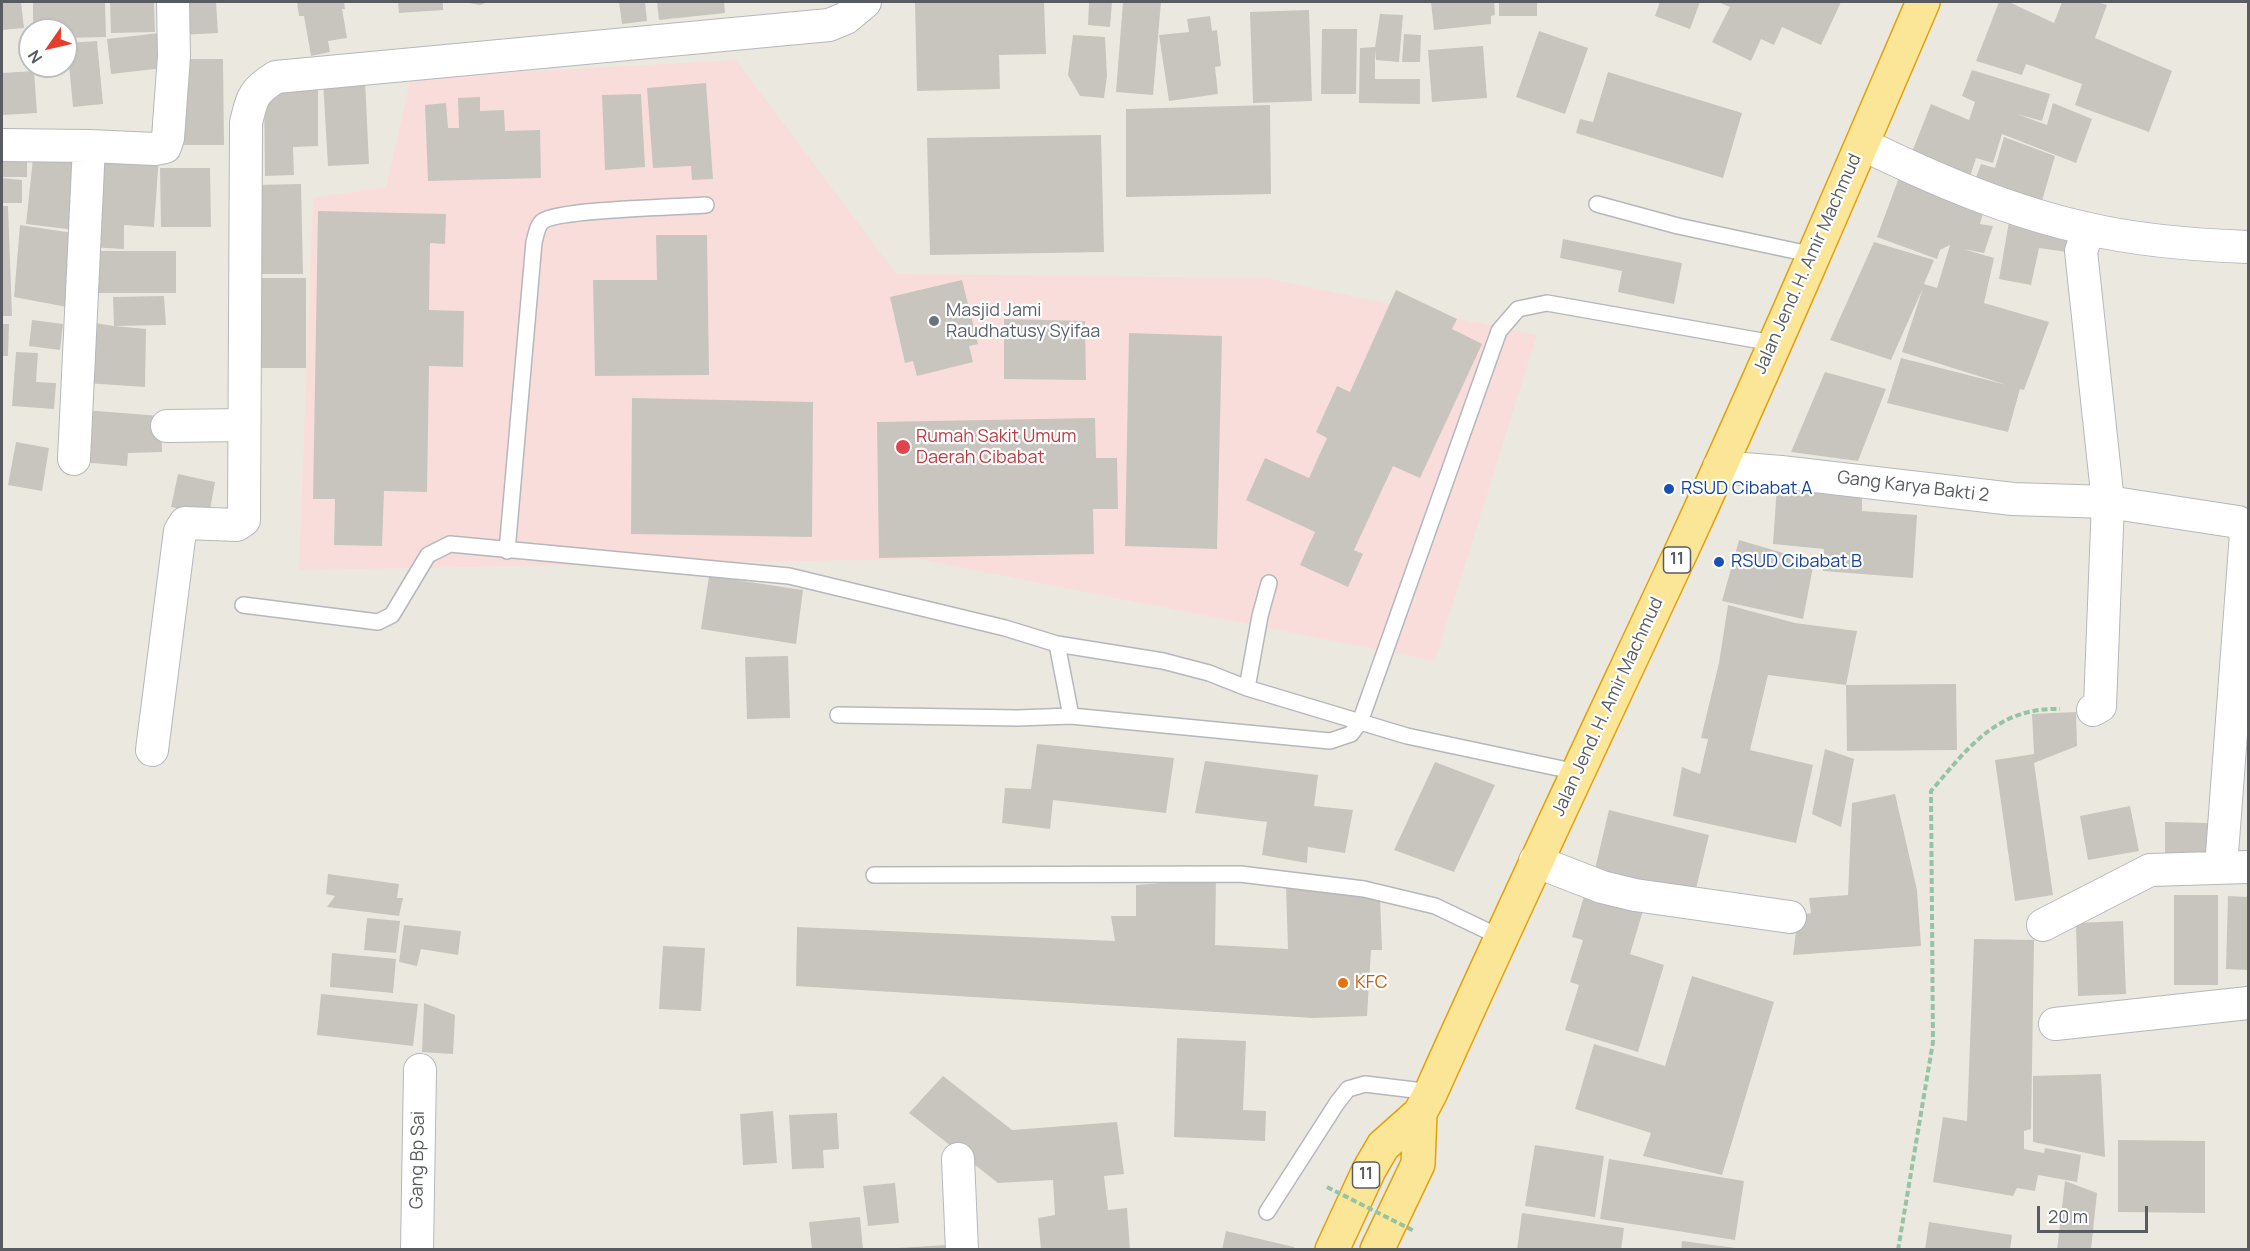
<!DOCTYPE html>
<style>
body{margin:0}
#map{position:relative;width:2250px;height:1251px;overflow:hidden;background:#ebe9df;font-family:Manrope,sans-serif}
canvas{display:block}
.frame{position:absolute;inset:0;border:3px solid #585c60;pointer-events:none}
.north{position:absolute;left:18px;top:18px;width:60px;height:60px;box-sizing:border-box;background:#fff;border:2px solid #bcbebf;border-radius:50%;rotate:236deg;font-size:16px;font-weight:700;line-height:24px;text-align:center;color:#585c60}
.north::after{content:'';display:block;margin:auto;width:21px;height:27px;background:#e33e2e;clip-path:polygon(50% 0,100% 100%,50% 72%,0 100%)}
.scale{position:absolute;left:2037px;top:1206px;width:111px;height:27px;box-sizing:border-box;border:3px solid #585c60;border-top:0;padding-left:8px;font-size:18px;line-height:21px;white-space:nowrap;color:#585c60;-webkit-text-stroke:4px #fff;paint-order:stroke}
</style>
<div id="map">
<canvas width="2250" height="1251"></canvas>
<div class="frame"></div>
<div class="north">N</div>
<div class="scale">20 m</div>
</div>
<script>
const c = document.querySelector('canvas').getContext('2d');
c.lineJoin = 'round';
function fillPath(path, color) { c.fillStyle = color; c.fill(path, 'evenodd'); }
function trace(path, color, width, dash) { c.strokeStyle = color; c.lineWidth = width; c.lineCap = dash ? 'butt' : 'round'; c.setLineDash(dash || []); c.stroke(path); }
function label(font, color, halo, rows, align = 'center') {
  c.font = font + ' Manrope,sans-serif'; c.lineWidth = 4.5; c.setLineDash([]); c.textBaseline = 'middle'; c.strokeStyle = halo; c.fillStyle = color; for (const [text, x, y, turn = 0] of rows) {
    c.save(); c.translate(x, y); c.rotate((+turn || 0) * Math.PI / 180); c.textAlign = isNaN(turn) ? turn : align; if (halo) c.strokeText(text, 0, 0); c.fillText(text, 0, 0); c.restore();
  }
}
fillPath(new Path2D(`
 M 736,60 L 896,274 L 1267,278 L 1537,335 L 1435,661 L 918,559 L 299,570 L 313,198 L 386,187 L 411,78 Z`), '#f9ddda');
fillPath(new Path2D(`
 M 2,2 L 21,2 L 24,28 L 2,30 Z
 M 33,2 L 105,2 L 106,37 L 66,38 L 66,30 L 33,30 Z
 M 110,2 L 154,2 L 155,32 L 111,33 Z
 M 178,2 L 216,2 L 218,33 L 180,35 Z
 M 297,2 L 344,2 L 345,9 L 342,9 L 347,38 L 328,41 L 330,52 L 311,56 L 304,16 L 299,16 Z
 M 398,2 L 443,2 L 443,10 L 399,13 Z
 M 464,2 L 488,2 L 480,5 Z
 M 619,2 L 645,2 L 647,21 L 622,24 Z
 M 657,2 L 724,2 L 725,13 L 659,20 Z
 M 915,2 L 1044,2 L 1046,54 L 999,55 L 1000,89 L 917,91 Z
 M 1089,2 L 1112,2 L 1110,27 L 1088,25 Z
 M 1123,2 L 1161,2 L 1153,95 L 1116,92 Z
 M 1431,2 L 1494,2 L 1495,15 L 1491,16 L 1491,24 L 1434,30 Z
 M 1499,2 L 1537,2 L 1537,16 L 1499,16 Z
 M 1660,2 L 1700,2 L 1690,29 L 1655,16 Z
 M 1718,2 L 1841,2 L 1821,45 L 1782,27 L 1774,45 L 1761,39 L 1751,61 L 1712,42 L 1730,7 Z
 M 1999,2 L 2009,2 L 2054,23 L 2062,2 L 2097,2 L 2107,5 L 2095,38 L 2172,71 L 2149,132 L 2075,105 L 2082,84 L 2026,64 L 2022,75 L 1976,61 Z
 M 1309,10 L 1312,101 L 1253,103 L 1250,12 Z
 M 1380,14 L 1403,15 L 1399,62 L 1376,60 L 1375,50 L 1375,79 L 1420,79 L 1420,104 L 1359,103 L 1360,48 L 1375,47 Z
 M 1210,16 L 1212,31 L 1217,30 L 1221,66 L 1215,67 L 1218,94 L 1169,101 L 1159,35 L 1189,32 L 1187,19 Z
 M 1322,29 L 1357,29 L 1356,94 L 1321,94 Z
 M 1539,31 L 1588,48 L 1565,114 L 1516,97 Z
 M 159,33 L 164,68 L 111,74 L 107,39 Z
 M 1404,34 L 1421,35 L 1420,62 L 1402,62 Z
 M 1073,35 L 1105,37 L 1107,76 L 1104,98 L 1080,96 L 1068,75 Z
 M 97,41 L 103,104 L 73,107 L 67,43 Z
 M 1483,46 L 1487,98 L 1432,102 L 1428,50 Z
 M 174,59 L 223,59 L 224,145 L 175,145 Z
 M 1972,70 L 2050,94 L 2042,121 L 2017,114 L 2047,125 L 2053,103 L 2092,119 L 2076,163 L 2002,134 L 1993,163 L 1976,158 L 1968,183 L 1910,157 L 1931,104 L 1969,120 L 1975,102 L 1962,96 Z
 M 34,71 L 37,113 L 2,115 L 2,73 Z
 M 1608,72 L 1742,113 L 1723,178 L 1576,133 L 1580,119 L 1593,122 Z
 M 365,79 L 369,164 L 328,166 L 323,81 Z
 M 706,83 L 713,179 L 692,180 L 691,166 L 653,168 L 647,88 Z
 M 264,87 L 318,87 L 318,146 L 293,147 L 294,175 L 265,176 Z
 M 641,94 L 645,167 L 605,170 L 602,95 Z
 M 480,97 L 480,111 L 504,110 L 505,131 L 540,130 L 541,178 L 428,181 L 425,105 L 446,103 L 448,128 L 459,128 L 458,98 Z
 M 1270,105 L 1271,194 L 1126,197 L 1126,109 Z
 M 1101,135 L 1104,252 L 930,255 L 927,138 Z
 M 2004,137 L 2055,156 L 2042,201 L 1972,188 L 1981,164 L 1995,168 Z
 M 2,148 L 27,148 L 27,177 L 2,177 Z
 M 34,149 L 82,155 L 75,230 L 26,224 Z
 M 93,153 L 159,155 L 154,227 L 124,225 L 124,249 L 90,247 Z
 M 160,168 L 210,168 L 211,227 L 161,227 Z
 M 1901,172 L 1985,206 L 1980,224 L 1993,226 L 1984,253 L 1963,249 L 1994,258 L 1984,303 L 2049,322 L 2024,390 L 2020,389 L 2008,432 L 1887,403 L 1901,358 L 2007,385 L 1902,352 L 1923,288 L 1891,360 L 1830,340 L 1874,242 L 1934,260 L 1924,284 L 1937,288 L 1950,245 L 1940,250 L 1937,259 L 1877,237 Z
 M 2,178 L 22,180 L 22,203 L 2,203 Z
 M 301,184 L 303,274 L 257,274 L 254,185 Z
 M 2,206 L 8,206 L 12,316 L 2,316 Z
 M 318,211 L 446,214 L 445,244 L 430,243 L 429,310 L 464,311 L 463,367 L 429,366 L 427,492 L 384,491 L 382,546 L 334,545 L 335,499 L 313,499 Z
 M 2010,216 L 2071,228 L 2067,252 L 2039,248 L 2031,285 L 1999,279 Z
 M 20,225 L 73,233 L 72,308 L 14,297 Z
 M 656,235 L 707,235 L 709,375 L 595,376 L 593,280 L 657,280 Z
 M 1563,239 L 1682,263 L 1674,304 L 1618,292 L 1622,271 L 1560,258 Z
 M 98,251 L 176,251 L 176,293 L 98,293 Z
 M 255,278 L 306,278 L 306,368 L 250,368 Z
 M 962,280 L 978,344 L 969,346 L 973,362 L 917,376 L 913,361 L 905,363 L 890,297 Z
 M 1396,290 L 1457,319 L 1452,329 L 1482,344 L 1420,478 L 1393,466 L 1354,550 L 1363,554 L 1348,587 L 1300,565 L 1315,532 L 1246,500 L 1265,458 L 1309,478 L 1327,438 L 1316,432 L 1337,386 L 1350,392 Z
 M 164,296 L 166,325 L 114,326 L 146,329 L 145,387 L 85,383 L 88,322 L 114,326 L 113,297 Z
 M 1004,319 L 1085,321 L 1086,380 L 1004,379 Z
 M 32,320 L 63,324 L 60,350 L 29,346 Z
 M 2,324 L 9,324 L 8,356 L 2,356 Z
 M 1129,333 L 1222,336 L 1217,549 L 1125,546 Z
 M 16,352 L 38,353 L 36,382 L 56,383 L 54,409 L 12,406 Z
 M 1825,372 L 1886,389 L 1858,461 L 1791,452 Z
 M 632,398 L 813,402 L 812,537 L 631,534 Z
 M 84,410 L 161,416 L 162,452 L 128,453 L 127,466 L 80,462 Z
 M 1095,418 L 1096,458 L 1117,458 L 1118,509 L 1093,509 L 1094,554 L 879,558 L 877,422 Z
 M 16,442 L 49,448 L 42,491 L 8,485 Z
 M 178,474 L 215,482 L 209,515 L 171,507 Z
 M 1777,486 L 1862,492 L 1862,511 L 1917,515 L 1913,578 L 1823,571 L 1824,549 L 1773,544 Z
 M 1739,540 L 1814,562 L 1803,619 L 1722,601 Z
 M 709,576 L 803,590 L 796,644 L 701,629 Z
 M 1728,605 L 1795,623 L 1857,631 L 1846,685 L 1956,684 L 1957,750 L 1847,751 L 1846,685 L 1768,675 L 1750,750 L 1813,765 L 1796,843 L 1673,816 L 1682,767 L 1700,774 L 1708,739 L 1701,738 L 1719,663 Z
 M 788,656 L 790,718 L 747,719 L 745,657 Z
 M 2076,712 L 2077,746 L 2034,763 L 2053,895 L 2015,901 L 1995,760 L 2034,754 L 2032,714 Z
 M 1037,744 L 1174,758 L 1166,813 L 1053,800 L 1050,829 L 1002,823 L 1005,788 L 1031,789 Z
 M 1825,749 L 1854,759 L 1841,827 L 1812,814 Z
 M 1205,761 L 1318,775 L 1314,806 L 1353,810 L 1345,853 L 1308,847 L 1307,863 L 1262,855 L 1267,822 L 1195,813 Z
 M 1435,762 L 1495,785 L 1454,872 L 1394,850 Z
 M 1895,794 L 1917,890 L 1921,946 L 1793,955 L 1798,916 L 1811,913 L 1809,898 L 1848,895 L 1852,803 Z
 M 2130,806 L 2139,851 L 2088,860 L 2080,816 Z
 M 1609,810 L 1709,835 L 1695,893 L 1595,869 Z
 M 2165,822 L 2208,823 L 2208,862 L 2165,861 Z
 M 328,874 L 399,884 L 397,898 L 403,898 L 399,916 L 327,907 L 335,896 L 326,894 Z
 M 1216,879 L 1215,945 L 1288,949 L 1286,887 L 1380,897 L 1382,950 L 1371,950 L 1367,1016 L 1313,1018 L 796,986 L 797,927 L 1115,941 L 1111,916 L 1136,916 L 1136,885 Z
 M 1587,886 L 1645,904 L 1630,954 L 1664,965 L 1638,1052 L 1565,1030 L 1579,985 L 1570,982 L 1583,940 L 1572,937 Z
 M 2174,895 L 2218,895 L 2218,985 L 2174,985 Z
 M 2228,896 L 2248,897 L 2248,970 L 2226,969 Z
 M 367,918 L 400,921 L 396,953 L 364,950 Z
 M 2123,921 L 2126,994 L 2078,996 L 2076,923 Z
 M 404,925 L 461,931 L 458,955 L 421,949 L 417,966 L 399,962 Z
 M 1974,939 L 2034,940 L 2031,1129 L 2024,1131 L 2024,1149 L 2044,1153 L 2045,1148 L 2081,1155 L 2077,1182 L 2038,1175 L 2035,1191 L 2017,1188 L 2013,1196 L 1933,1182 L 1943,1117 L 1967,1121 Z
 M 663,946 L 705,948 L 701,1011 L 659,1009 Z
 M 332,953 L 396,959 L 393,993 L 330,987 Z
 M 1692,976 L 1774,1002 L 1722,1175 L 1643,1156 L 1651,1133 L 1575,1109 L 1594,1044 L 1665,1066 Z
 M 321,994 L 418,1004 L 413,1046 L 317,1035 Z
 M 424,1003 L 455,1015 L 453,1054 L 422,1052 Z
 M 1177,1038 L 1246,1041 L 1243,1110 L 1266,1111 L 1265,1141 L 1174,1137 Z
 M 2101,1074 L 2105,1157 L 2033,1142 L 2033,1076 Z
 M 943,1076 L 1012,1130 L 1117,1122 L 1124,1174 L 1104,1176 L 1108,1210 L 1127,1208 L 1130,1250 L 1041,1250 L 1038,1218 L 1055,1215 L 1053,1180 L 998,1183 L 909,1113 Z
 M 773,1111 L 777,1163 L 743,1165 L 740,1114 Z
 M 837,1113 L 839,1149 L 823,1150 L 824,1168 L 792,1169 L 789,1115 Z
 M 2118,1140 L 2205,1141 L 2205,1213 L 2118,1212 Z
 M 1535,1145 L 1604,1156 L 1595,1217 L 1525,1206 Z
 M 1609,1159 L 1744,1181 L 1735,1240 L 1600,1219 Z
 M 2065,1181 L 2097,1193 L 2091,1250 L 2057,1250 Z
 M 895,1183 L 899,1223 L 868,1226 L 863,1186 Z
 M 1522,1213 L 1624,1228 L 1621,1250 L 1517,1250 Z
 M 860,1217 L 863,1250 L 812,1250 L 809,1222 Z
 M 1929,1222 L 2012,1235 L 2010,1250 L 1925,1250 Z
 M 1226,1231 L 1294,1247 L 1294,1250 L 1222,1250 Z
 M 1682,1241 L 1736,1248 L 1736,1250 L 1681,1250 Z
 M 946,1245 L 946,1250 L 898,1250 L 898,1248 Z`), '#c8c5bf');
const service = new Path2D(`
 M 1597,204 L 1678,226 L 1814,255
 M 507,551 L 534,242 C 536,236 537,225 543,221 C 559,209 679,207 706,205
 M 243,605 L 378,622 L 392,615 L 428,555 L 450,544 L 789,576 L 1005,628 L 1057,644 L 1163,661 L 1209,673 L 1247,688 L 1407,736 L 1577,772
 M 1057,644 L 1071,716
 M 1247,688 L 1260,616 L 1269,583
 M 838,715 L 1018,718 L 1071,716 L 1330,741 L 1351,734 L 1360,722 L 1499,331 L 1518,309 L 1547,303 L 1773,343
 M 874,875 L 1240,874 L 1364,889 L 1435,906 L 1500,937
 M 1267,1212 L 1337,1103 L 1348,1089 L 1365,1084 L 1431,1092`);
const minor = new Path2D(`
 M 1862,144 C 1934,179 2010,212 2089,229 C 2140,241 2196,245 2248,247
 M 2,145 L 89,146 L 74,459
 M 89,146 L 155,149 L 165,147 L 168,138 L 174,56 L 173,2
 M 2089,230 L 2081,251 L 2108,502 L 2100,706 L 2093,710
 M 167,426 L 244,425
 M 1719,467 L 1781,472 L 2013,499 L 2108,502 L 2238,522 L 2246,534 L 2221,867
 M 152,750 L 180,531 L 185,523 L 237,525 L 244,520 L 246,123 C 252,98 253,91 276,77 L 829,25 L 846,18 L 865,2
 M 1535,861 L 1602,887 L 1635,895 L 1790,917
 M 2043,925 L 2150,870 L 2248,867
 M 2055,1024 L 2248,1003
 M 958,1159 L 962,1250
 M 417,1250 L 420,1070`);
const trunk = new Path2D(`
 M 1332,1250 L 1369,1170 L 1383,1146 L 1420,1113 L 1431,1092 C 1512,911 1597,732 1681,552 C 1765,370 1844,186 1923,2
 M 1377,1250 L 1418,1164 L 1420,1113`);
trace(service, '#b5b7bc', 18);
trace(minor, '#b5b7bc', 34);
trace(trunk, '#e3a107', 36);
trace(new Path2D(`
 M 1898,1250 L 1933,1042 L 1931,791 C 1968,748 1997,707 2060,709`), '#95c3a3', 4, [6, 3]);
trace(service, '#fff', 15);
trace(minor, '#fff', 32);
trace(trunk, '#fae696', 33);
trace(new Path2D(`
 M 1327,1187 L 1414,1231`), '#95c3a3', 4, [6, 3]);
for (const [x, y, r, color] of [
 [934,321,6,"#6b7280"],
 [903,447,8,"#e0444e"],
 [1669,489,6,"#1a4fb4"],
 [1719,562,6,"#1a4fb4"],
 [1343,983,6,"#e8710a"]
]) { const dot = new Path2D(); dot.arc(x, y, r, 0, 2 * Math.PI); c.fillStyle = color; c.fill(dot); trace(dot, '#fff', 2); }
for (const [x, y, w] of [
 [1677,560,27],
 [1366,1175,27]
]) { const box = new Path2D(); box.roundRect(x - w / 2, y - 13, w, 26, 4.5); c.fillStyle = '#fff'; c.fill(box); trace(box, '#585c60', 1.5); }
label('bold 16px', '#585c60', null, [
 ["11",1677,560],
 ["11",1366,1175]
]);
label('18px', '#585c60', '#fff', [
 ["Jalan Jend. H. Amir Machmud",1808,264,-66],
 ["Gang Karya Bakti 2",1913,487,7],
 ["Jalan Jend. H. Amir Machmud",1608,707,-65],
 ["Gang Bp Sai",418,1160,-89]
]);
label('18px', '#5b616d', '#fff', [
 ["Masjid Jami",946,311],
 ["Raudhatusy Syifaa",946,332]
], 'left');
label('18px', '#be3a42', '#fff', [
 ["Rumah Sakit Umum",916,437],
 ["Daerah Cibabat",916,458]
], 'left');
label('18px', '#164399', '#fff', [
 ["RSUD Cibabat A",1681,489],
 ["RSUD Cibabat B",1731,562]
], 'left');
label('18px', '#c56008', '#fff', [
 ["KFC",1355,983]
], 'left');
</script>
